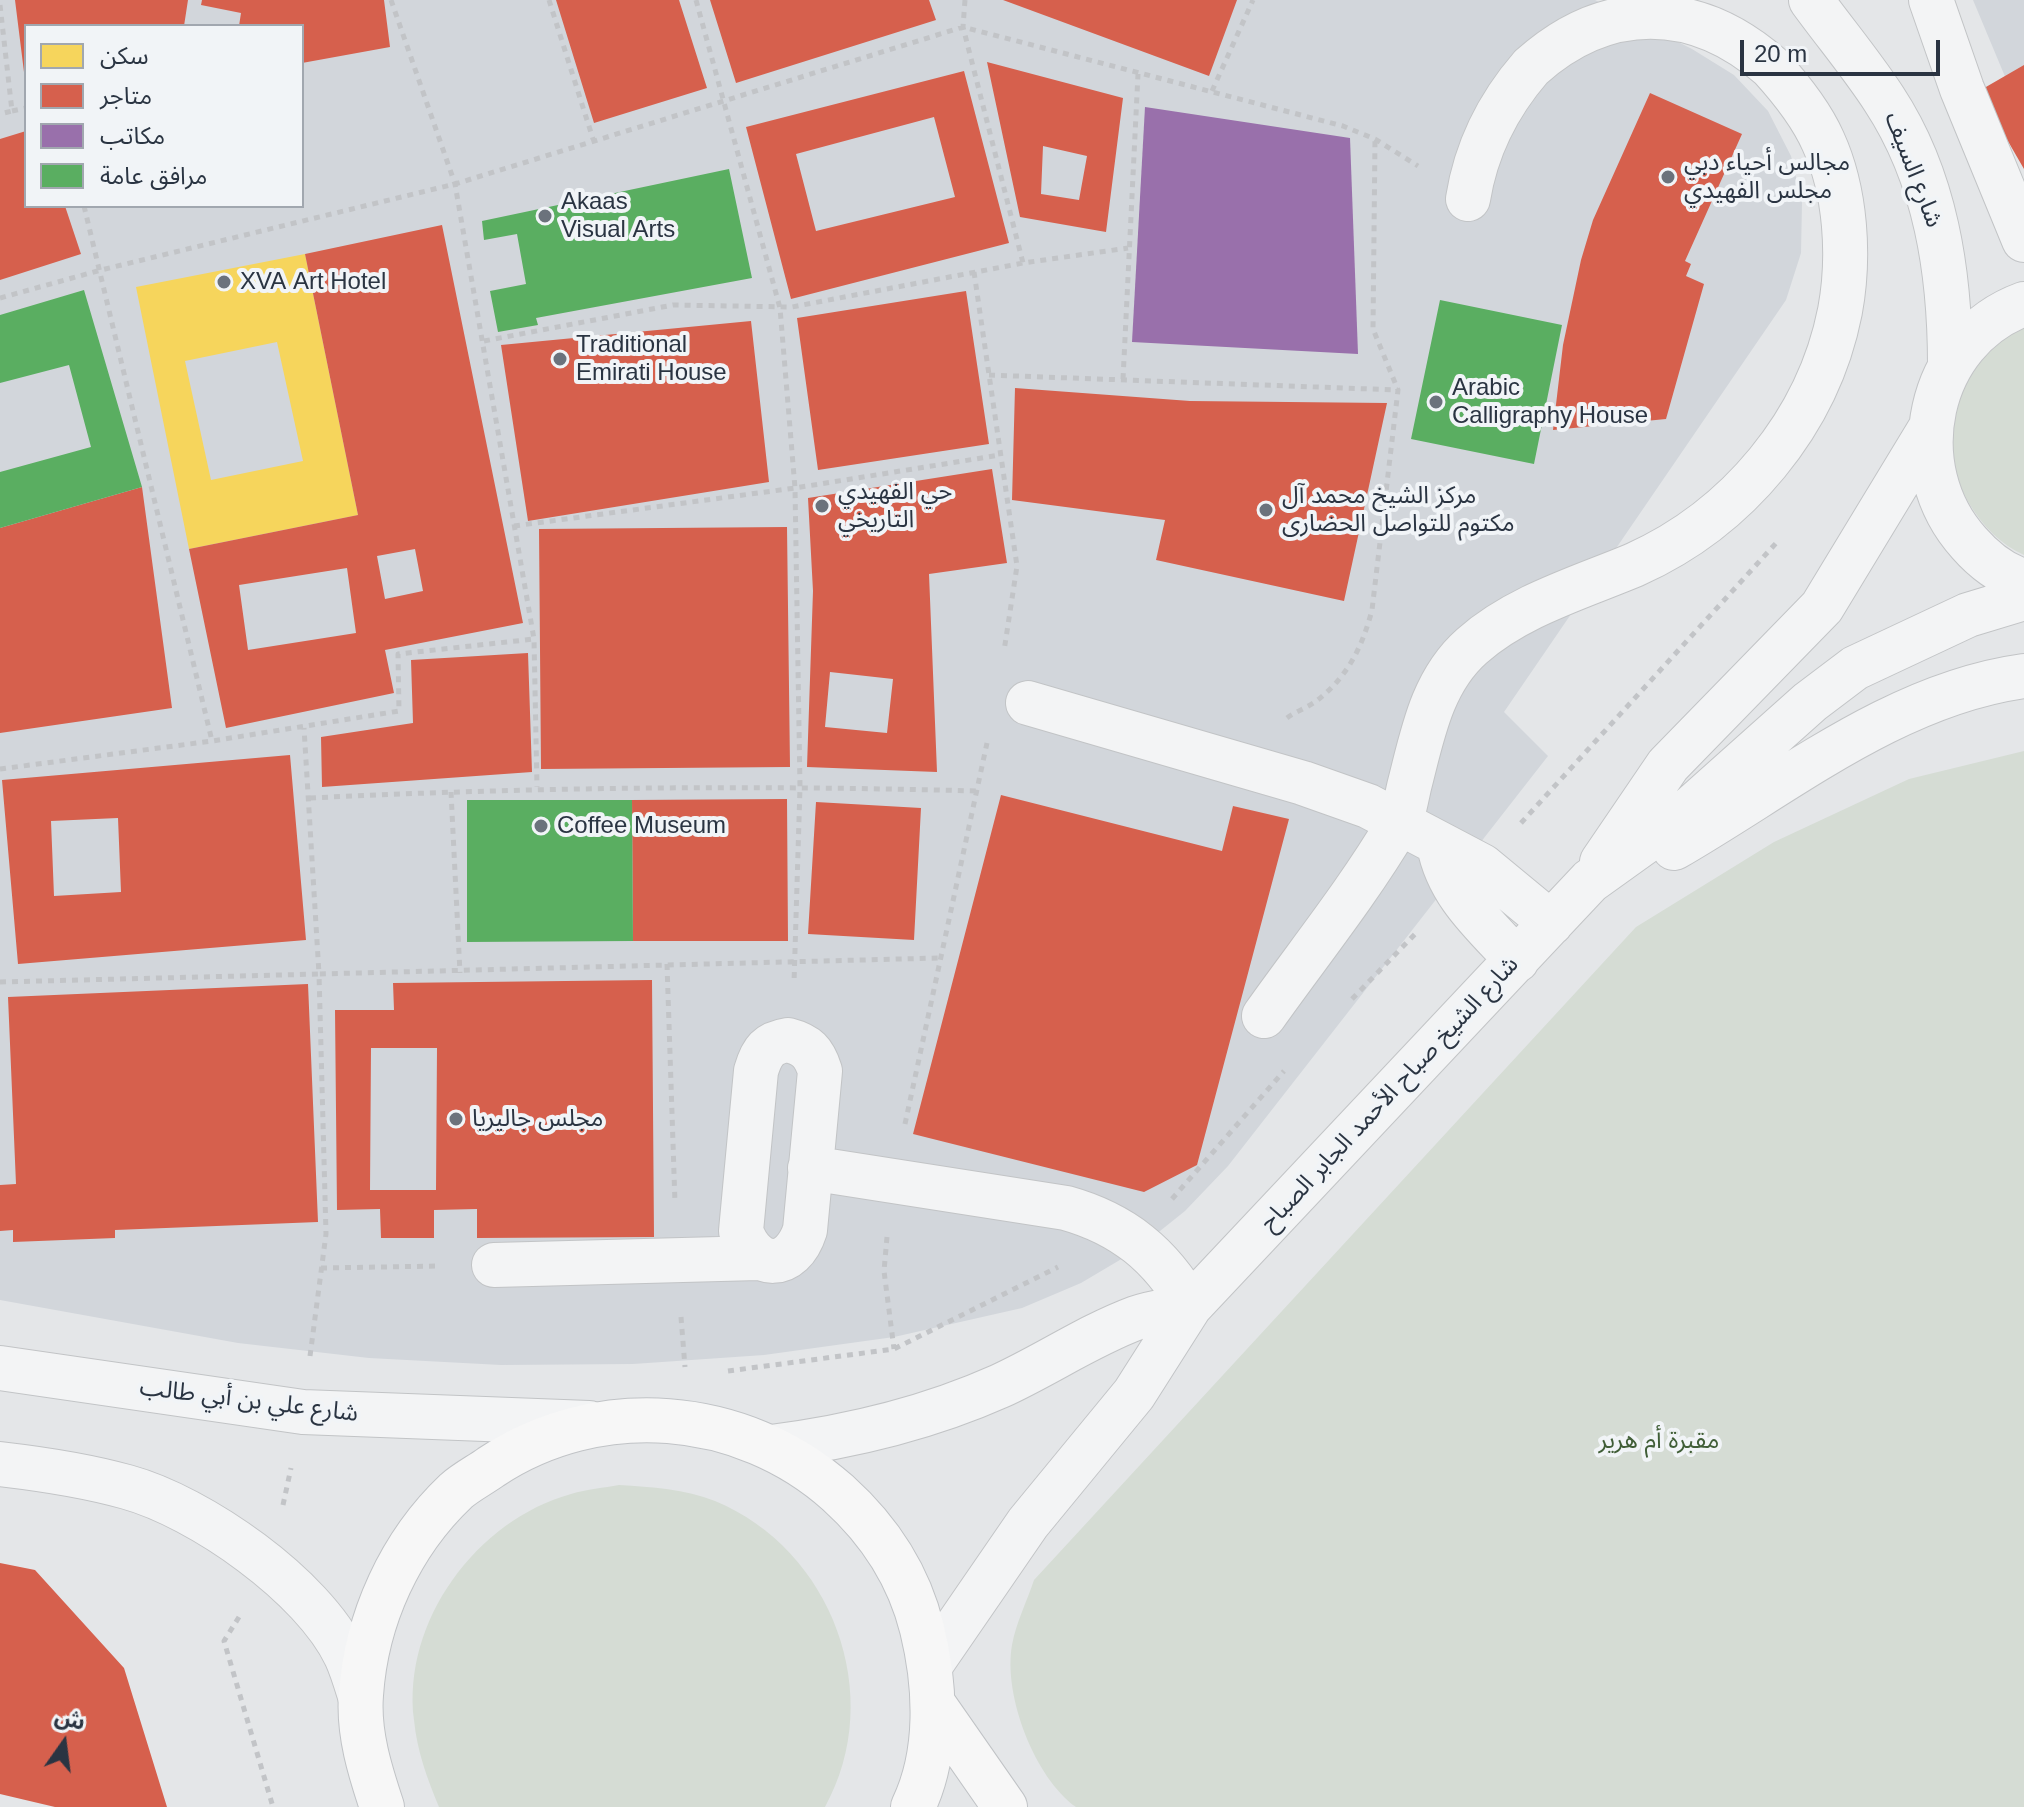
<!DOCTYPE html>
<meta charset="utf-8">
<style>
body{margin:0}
#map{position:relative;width:2024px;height:1807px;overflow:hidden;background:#e4e6e8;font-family:Helvetica,"Noto Sans Arabic",sans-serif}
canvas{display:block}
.legend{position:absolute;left:24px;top:24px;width:280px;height:184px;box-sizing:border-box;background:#f1f4f7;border:2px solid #a1a7af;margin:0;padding:10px 14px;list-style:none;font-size:24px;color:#2a3442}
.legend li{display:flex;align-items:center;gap:16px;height:40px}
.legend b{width:40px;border:2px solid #a1a7af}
.north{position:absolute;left:24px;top:1703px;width:80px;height:80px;-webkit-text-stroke:6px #f1f4f7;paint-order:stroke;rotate:14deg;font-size:22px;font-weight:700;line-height:32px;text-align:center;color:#2a3442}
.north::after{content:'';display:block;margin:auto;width:28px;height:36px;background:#2a3442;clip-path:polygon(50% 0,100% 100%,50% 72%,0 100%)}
.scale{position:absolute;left:1740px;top:40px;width:200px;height:36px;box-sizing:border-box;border:4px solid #2a3442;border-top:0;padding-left:10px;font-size:24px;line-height:28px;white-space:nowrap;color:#2a3442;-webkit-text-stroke:6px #f1f4f7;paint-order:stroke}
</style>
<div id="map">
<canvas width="2024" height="1807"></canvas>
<ul class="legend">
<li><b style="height:22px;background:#f6d55c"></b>سكن</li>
<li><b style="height:22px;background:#d6604d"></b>متاجر</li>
<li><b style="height:22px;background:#9970ab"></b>مكاتب</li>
<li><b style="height:22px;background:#5aae61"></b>مرافق عامة</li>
</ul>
<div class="north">ش</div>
<div class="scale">20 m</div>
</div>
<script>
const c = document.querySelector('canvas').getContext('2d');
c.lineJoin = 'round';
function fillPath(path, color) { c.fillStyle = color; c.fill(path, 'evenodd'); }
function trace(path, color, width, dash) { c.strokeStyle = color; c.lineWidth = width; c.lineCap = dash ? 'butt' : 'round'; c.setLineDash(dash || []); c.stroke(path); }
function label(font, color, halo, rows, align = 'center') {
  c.font = font + ' Helvetica,"Noto Sans Arabic",sans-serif'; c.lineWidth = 8; c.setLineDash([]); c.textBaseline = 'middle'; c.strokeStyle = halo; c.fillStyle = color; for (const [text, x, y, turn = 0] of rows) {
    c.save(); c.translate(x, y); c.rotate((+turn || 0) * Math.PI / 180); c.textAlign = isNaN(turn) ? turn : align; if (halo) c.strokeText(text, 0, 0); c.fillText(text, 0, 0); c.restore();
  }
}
fillPath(new Path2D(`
 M 0,0 L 1595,0 L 1692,49 L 1734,75 L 1768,111 L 1791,156 L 1802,203 L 1801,253 L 1786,300 L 1504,712 L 1548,756 L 1228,1166 L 1185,1211 L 1135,1251 L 1081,1283 L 1022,1308 L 894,1337 L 764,1355 L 633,1364 L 501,1365 L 369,1358 L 238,1343 L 0,1300 ZM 26,26 L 302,26 L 302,206 L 26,206 Z
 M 1973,0 L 2024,0 L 2024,122 Z`), '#d2d6db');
fillPath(new Path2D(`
 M 2024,326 L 2024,555 C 2001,545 1983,526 1970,505 C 1931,439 1959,362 2024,326 Z
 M 2024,751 L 2024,1807 L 1076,1807 C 1035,1778 1003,1696 1012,1645 C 1016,1623 1027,1601 1034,1580 L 1636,927 L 1774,842 L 1909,779 Z
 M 619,1485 C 652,1487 685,1489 715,1501 C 832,1549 887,1696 825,1807 L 439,1807 C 427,1778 417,1751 414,1720 C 402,1621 477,1520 571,1494 C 587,1489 604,1488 619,1485 Z`), '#d5dcd4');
fillPath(new Path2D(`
 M 305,254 L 358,515 L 189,549 L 136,287 ZM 277,342 L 303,461 L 211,480 L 185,361 Z`), '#f6d55c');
fillPath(new Path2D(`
 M 15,0 L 188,0 L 184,26 L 26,26 L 24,72 Z
 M 202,0 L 384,0 L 390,47 L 302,63 L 302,26 L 239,26 L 241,13 L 201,5 Z
 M 556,0 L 679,0 L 707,88 L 594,123 Z
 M 710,0 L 929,0 L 936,20 L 736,83 Z
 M 1003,0 L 1237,0 L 1209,76 Z
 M 987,62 L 1123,98 L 1106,232 L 1020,217 ZM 1043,146 L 1087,156 L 1079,200 L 1041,194 Z
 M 2024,65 L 2024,169 L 1979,91 Z
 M 964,71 L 1009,243 L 791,299 L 746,127 ZM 934,117 L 955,197 L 816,231 L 796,154 Z
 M 1650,93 L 1742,134 L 1685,261 L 1691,264 L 1686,276 L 1704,284 L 1666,419 L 1553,430 L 1563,345 L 1581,260 L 1593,220 Z
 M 26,131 L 26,206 L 65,206 L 81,254 L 0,280 L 0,139 Z
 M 442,225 L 523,623 L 385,650 L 394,693 L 226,728 L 189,549 L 358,515 L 305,254 ZM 415,549 L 423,591 L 385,599 L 377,556 ZM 347,568 L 356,633 L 248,650 L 239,585 Z
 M 966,291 L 989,444 L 818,470 L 797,318 Z
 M 751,321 L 769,482 L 528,521 L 501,345 Z
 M 1015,388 L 1190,401 L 1387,403 L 1344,601 L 1156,560 L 1165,520 L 1012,500 Z
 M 992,469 L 1007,563 L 929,574 L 937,772 L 807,767 L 813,591 L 808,498 ZM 830,672 L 893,679 L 887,733 L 825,727 Z
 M 142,487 L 172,708 L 0,733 L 0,528 Z
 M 787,527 L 790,767 L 541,769 L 539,529 Z
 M 528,653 L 532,772 L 322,787 L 321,737 L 413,723 L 411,660 Z
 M 290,755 L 306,940 L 18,964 L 2,780 ZM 118,818 L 121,892 L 54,896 L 51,821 Z
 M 1001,795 L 1222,851 L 1233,806 L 1289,819 L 1197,1165 L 1144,1192 L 913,1134 Z
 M 787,799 L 788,941 L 633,941 L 632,800 Z
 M 816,802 L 921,808 L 914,940 L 808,934 Z
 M 652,980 L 654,1237 L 477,1238 L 477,1209 L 434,1210 L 434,1238 L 381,1238 L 380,1209 L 337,1210 L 335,1010 L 394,1010 L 393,983 ZM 371,1048 L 437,1048 L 436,1190 L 370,1190 Z
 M 308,984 L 318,1222 L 115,1230 L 115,1238 L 13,1242 L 13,1230 L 0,1231 L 0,1185 L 16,1184 L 8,997 Z
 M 0,1563 L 35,1570 L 124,1668 L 167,1807 L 55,1807 L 0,1794 Z`), '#d6604d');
fillPath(new Path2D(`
 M 1145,107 L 1350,138 L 1358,354 L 1132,342 Z`), '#9970ab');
fillPath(new Path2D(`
 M 729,169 L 752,278 L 536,318 L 538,325 L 498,332 L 490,291 L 526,284 L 517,234 L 484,240 L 482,221 Z
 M 84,290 L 142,487 L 0,528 L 0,472 L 91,447 L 69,365 L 0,383 L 0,315 Z
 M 1440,300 L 1562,325 L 1534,464 L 1411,439 Z
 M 467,800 L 632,800 L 633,941 L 467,942 Z`), '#5aae61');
const minor = new Path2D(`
 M 1811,0 C 1835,33 1862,65 1884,99 C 1936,178 1950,273 1950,365
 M 1931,0 L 1962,89 L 2024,240
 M 2024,304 C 1926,340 1901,468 1969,543 C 1983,559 2003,575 2024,581
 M 1028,703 L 1303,783 L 1368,806 L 1482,866 L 1551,923
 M 1439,845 C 1448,894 1484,924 1517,960
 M 1674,848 C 1785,784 1894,694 2024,676
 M 1602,862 L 1668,765 L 1822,607 L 1930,429
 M 1264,1016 C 1308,954 1358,892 1397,826 C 1404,815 1406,800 1409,787 C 1422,737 1431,682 1472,646 C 1517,606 1579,588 1634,565 C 1737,519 1818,423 1840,311 C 1850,257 1846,191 1823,141 C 1811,114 1791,89 1771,67 C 1695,0 1606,0 1531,67 C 1498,105 1476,149 1468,199
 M 788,1040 C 807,1045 814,1052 820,1071 L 805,1230 C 792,1271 755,1271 741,1231 L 756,1071 C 762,1051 768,1043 788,1040 Z
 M 810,1168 L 1066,1208 C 1123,1224 1161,1255 1190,1306
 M 494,1265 L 758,1258
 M 0,1368 L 303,1412 L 589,1423
 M 771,1447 C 850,1437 926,1419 1000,1386 C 1046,1365 1088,1336 1136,1318 C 1153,1312 1172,1310 1190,1306
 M 0,1464 C 43,1469 85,1475 127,1487 C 200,1507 313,1586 346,1656 C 352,1669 356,1683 360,1696
 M 931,1664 L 1028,1523 L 1134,1394 L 1190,1306 L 1590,881 L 1689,810 L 1810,702 L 1855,668 L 1968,615 L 2024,598`);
const major = new Path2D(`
 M 934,1705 L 1005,1807
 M 382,1807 C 370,1771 358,1733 361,1695 C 366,1619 400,1544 456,1491 C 466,1482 480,1475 491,1467 C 598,1396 742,1407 838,1493 C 879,1530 909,1576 922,1629 C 936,1686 939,1753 913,1807`);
trace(minor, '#c2c4c6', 46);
trace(major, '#c0c3c6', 46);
trace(new Path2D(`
 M 391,0 L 455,184 L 534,639 L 537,787
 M 549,0 L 593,139
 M 696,0 L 780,308 L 795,488 L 800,787 L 794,983
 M 965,0 L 963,27 L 1023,263
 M 0,5 L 12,111 L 0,114
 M 1212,91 L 1253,0
 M 12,111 L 26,108
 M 84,206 L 212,741
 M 974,272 L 1017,566 L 1004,651
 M 0,298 L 101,270 L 455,184 L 963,27 L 1343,126 L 1375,139 L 1418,166
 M 484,341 L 673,305 L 792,307 L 1023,263 L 1128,248
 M 989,375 L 1398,390
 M 1123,379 L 1138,74
 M 514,526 L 795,488 L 1000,455
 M 1287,718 C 1295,712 1306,708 1315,702 C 1347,678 1362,648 1372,610 L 1398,390 L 1373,329 L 1375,139
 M 0,769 L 212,741 L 399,711 L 398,654 L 534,639
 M 451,792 L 460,973
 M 310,798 C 533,787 754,785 977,791
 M 1521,823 L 1778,541
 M 667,964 L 675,1203
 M 0,982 L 319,974 L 304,728
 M 1352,999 L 1417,932
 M 905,1124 L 987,743
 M 1172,1199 L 1284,1071
 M 887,1237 L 884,1271 L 894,1349
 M 321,1268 L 440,1266
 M 681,1317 L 685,1367
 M 310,1356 L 326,1234 L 319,974 L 939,958
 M 728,1371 L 894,1349 L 1058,1267
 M 283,1505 L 291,1468
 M 239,1617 L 224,1641 L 273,1807`), '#c2c4c7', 5, [6, 6]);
trace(minor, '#f3f4f5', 44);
trace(major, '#f7f7f7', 44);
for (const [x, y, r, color] of [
 [1668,177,8,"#6b727c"],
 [545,216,8,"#6b727c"],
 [224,282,8,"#6b727c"],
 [560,359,8,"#6b727c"],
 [1436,402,8,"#6b727c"],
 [822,506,8,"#6b727c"],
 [1266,510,8,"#6b727c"],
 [541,826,8,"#6b727c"],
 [456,1119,8,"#6b727c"]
]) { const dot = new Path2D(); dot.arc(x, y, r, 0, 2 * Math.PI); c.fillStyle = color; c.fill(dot); trace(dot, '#f1f4f7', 3); }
label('24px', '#2a3442', '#f1f4f7', [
 ["مجالس أحياء دبي",1684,163],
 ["مجلس الفهيدي",1684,191],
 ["Akaas",561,202],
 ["Visual Arts",561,230],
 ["XVA Art Hotel",240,282],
 ["Traditional",576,345],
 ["Emirati House",576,373],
 ["Arabic",1452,388],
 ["Calligraphy House",1452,416],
 ["حي الفهيدي",838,492],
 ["التاريخي",838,520],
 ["مركز الشيخ محمد آل",1282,496],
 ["مكتوم للتواصل الحضارى",1282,524],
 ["Coffee Museum",557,826],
 ["مجلس جاليريا",472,1119]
], 'left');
label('24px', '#2a3442', '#f1f4f7', [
 ["شارع السيف",1913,170,69],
 ["شارع الشيخ صباح الأحمد الجابر الصباح",1390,1094,-47],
 ["شارع علي بن أبي طالب",249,1401,7]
]);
label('24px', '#405e37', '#f1f4f7', [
 ["مقبرة أم هرير",1659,1441]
]);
</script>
